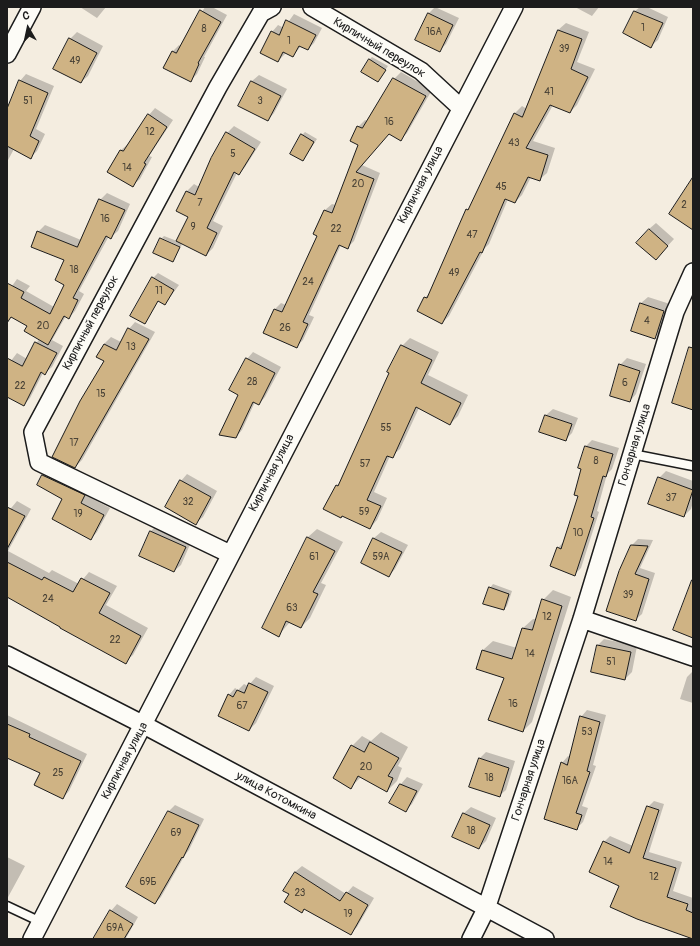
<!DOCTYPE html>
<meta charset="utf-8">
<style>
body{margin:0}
#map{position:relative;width:700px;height:946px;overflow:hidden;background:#f4ede0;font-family:Pangolin,sans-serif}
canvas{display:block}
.frame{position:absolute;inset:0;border:8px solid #1c1c1c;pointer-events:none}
.north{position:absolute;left:8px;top:8px;width:40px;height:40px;-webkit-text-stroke:3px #fdfcf7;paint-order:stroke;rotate:351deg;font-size:11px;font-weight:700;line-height:16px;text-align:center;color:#1c1c1c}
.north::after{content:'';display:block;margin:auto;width:14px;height:18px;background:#1c1c1c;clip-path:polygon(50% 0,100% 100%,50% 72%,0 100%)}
</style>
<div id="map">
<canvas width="700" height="946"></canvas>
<div class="frame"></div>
<div class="north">С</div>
</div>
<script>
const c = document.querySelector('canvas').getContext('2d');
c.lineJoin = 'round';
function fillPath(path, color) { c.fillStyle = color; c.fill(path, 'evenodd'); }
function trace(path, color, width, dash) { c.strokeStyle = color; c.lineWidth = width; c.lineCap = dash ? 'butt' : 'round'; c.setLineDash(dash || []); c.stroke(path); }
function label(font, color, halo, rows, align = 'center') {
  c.font = font + ' Pangolin,sans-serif'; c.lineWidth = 4; c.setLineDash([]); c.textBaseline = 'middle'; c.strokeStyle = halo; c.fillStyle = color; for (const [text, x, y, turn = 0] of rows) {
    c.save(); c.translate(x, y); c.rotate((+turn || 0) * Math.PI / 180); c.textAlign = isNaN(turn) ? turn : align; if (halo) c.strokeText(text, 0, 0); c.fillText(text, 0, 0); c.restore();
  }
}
fillPath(new Path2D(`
 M 80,7 L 106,7 L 97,18 Z
 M 205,7 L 212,7 L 227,15 L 204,57 L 205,57 L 197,74 L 191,80 L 173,51 L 179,45 L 181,46 Z
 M 435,7 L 459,18 L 446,44 L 439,51 L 429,13 Z
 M 575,7 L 599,7 L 592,16 Z
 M 640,7 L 647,7 L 668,17 L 658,40 L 651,46 L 625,33 L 635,11 Z
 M 294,14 L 322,28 L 314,43 L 308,49 L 301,46 L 293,56 L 286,53 L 278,61 L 272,32 L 278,25 L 284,28 Z
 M 566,23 L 589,32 L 577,62 L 595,69 L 577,105 L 570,112 L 553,105 L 533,141 L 555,148 L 547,173 L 539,180 L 531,177 L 522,195 L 515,202 L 508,199 L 489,244 L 485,248 L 449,316 L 442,323 L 425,298 L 431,291 L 467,210 L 472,205 L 515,113 L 522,106 L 527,109 L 558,30 Z
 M 77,32 L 103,46 L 88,76 L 81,82 L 70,39 Z
 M 372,57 L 388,66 L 378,81 L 369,60 Z
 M 401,72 L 432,90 L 407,133 L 400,140 L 389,133 L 362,165 L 380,173 L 354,241 L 347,248 L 341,245 L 309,315 L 314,317 L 303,340 L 296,347 L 275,309 L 281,303 L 286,305 L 318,235 L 315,234 L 325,210 L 332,204 L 336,205 L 360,145 L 358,127 L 365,120 L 367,121 L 394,79 Z
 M 26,74 L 54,86 L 36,129 L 45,134 L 37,151 L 30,158 L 14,149 L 7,162 L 7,108 L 20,81 Z
 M 259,75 L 287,89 L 274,113 L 268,120 L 240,105 L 252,81 Z
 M 155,108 L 173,120 L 149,156 L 152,157 L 140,179 L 133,185 L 109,172 L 121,150 L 128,144 L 129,144 L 149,115 Z
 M 234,126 L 261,142 L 245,167 L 239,174 L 237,173 L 213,221 L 223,226 L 213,248 L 206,255 L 182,243 L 181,247 L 162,238 L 164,236 L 177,241 L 189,216 L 178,210 L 187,191 L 194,184 L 199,187 L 227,133 Z
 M 305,132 L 317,139 L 303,160 L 302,135 Z
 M 107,193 L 130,204 L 118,231 L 111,237 L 109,236 L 79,291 L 84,294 L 75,311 L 69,318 L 66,316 L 52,340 L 63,346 L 52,367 L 45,373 L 43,373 L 30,398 L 24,405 L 7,396 L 7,366 L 17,353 L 27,359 L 39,339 L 28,325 L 7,314 L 7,293 L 17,279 L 30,286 L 26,291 L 54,307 L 65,284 L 65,260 L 38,232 L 45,225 L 81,240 L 100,200 Z
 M 656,223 L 674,239 L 662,252 L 649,229 Z
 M 161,240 L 180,248 L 173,261 Z
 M 158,273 L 179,285 L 165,304 L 159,300 L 144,322 L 153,278 Z
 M 648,297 L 670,304 L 661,331 L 654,338 L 641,303 Z
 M 135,322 L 155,332 L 82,460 L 75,467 L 105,361 L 98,357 L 104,344 L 111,337 L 121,342 L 129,329 Z
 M 410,338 L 439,352 L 428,375 L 468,395 L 458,416 L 450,424 L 419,408 L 400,449 L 392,456 L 390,456 L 374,492 L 387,498 L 377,520 L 370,528 L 325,508 L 337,485 L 342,481 L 402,346 Z
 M 253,352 L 281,367 L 265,397 L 259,404 L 255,402 L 242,430 L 236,437 L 239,394 L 247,359 Z
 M 627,358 L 646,364 L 636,394 L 630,401 L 620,365 Z
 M 553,409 L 578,418 L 572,433 L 565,440 L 540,431 L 546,415 Z
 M 592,440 L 619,448 L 612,469 L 607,474 L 597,511 L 599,512 L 581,568 L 575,574 L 558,548 L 564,541 L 580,496 L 583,469 L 580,468 L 586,446 Z
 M 50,469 L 91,489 L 87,496 L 110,508 L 97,532 L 91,539 L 64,498 L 38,484 L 43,475 Z
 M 666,471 L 693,481 L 693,502 L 691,509 L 684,516 L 659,478 Z
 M 187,474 L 217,491 L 203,517 L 196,523 L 181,481 Z
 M 17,501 L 31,509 L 8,551 L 49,573 L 52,570 L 79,584 L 89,572 L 117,586 L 106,605 L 148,628 L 133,655 L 125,662 L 7,596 L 7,513 Z
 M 157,525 L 192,540 L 181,565 L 174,571 L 140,556 L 151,531 Z
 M 317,529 L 343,542 L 321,583 L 326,585 L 310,618 L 301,627 L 290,622 L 278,636 L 263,628 L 308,537 Z
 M 381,532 L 408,545 L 395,569 L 389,576 L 362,562 L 374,538 Z
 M 638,539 L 653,540 L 640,568 L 655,573 L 642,614 L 635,620 L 632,545 Z
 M 493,584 L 512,591 L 507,606 L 504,609 L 490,588 Z
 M 553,590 L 571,597 L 532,722 L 523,731 L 505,677 L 478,669 L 483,650 L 493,641 L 517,648 L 523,628 L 533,619 L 536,619 L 543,600 Z
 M 604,639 L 637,646 L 632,672 L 625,679 L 597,646 Z
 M 693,671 L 693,703 L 680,699 L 687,677 Z
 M 256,677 L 274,686 L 256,723 L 249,730 L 229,695 L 235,688 L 238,690 L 244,684 L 248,686 Z
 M 587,710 L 606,715 L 593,765 L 596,766 L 582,806 L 588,808 L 583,822 L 576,829 L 562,763 L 568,756 L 570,757 L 581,717 Z
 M 7,715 L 87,754 L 69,791 L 63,798 L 41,773 L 7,757 Z
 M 381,732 L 408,747 L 398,766 L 402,768 L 397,781 L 387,791 L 361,777 L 351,787 L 352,746 L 362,736 L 371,741 Z
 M 486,752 L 515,761 L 506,790 L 499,796 L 479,759 Z
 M 407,777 L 423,784 L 412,804 L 406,810 L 391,802 L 401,784 Z
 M 654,801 L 664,804 L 649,852 L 682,862 L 673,891 L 693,898 L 692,904 L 693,905 L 693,939 L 611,906 L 620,886 L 604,842 L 610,836 L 633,846 L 648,807 Z
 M 175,805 L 204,819 L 189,850 L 185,855 L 161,897 L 155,903 L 127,887 L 169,811 Z
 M 471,807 L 496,818 L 486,841 L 479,848 L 454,836 L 464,813 Z
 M 7,857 L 25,866 L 7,899 Z
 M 302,866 L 346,894 L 353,886 L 374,898 L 357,927 L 350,934 L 305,908 L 302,912 L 290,894 L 295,872 Z
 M 117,904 L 138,917 L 126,938 L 94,939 L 111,911 Z`), '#0003');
const building = new Path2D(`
 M 200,10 L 221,22 L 198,63 L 199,64 L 191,82 L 163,68 L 172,51 L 176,53 Z
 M 634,11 L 663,23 L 651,48 L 623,33 Z
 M 428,13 L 453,25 L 440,52 L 415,40 Z
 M 286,20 L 316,35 L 308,50 L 299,46 L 293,57 L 283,52 L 278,62 L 260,53 L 271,31 L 279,35 Z
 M 558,30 L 582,39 L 571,69 L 588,77 L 570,113 L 550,105 L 526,148 L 548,155 L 540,181 L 528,177 L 515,203 L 505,199 L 482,253 L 480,252 L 442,324 L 417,311 L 424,297 L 427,298 L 466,209 L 468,210 L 514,113 L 522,117 Z
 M 69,38 L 97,53 L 81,83 L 53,69 Z
 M 369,59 L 386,70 L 378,82 L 361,72 Z
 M 393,78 L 426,96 L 401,141 L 389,134 L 356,172 L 374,179 L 348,249 L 339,245 L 303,322 L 308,324 L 297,348 L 263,333 L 274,309 L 282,312 L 317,236 L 313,234 L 324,210 L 332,213 L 358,145 L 350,141 L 357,126 L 362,128 Z
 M 19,80 L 48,93 L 30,136 L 39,141 L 31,159 L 7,146 L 7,109 Z
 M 251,81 L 281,96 L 268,121 L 238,106 Z
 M 148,114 L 167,127 L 144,163 L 146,164 L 133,187 L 107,172 L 120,150 L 123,151 Z
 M 226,132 L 255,149 L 239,175 L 234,172 L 207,228 L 217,233 L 206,256 L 176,241 L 188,217 L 176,211 L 186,191 L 195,195 L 211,158 Z
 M 301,134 L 314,142 L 303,161 L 290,154 Z
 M 693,177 L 693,230 L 669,214 Z
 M 99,199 L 125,210 L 111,239 L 106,236 L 73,298 L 78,300 L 69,319 L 64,316 L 48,345 L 24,331 L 27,326 L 11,317 L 7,323 L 7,283 L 24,292 L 21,298 L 50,314 L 64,285 L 55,280 L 64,260 L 31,247 L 37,231 L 77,247 Z
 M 649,229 L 668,246 L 656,260 L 636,243 Z
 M 160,238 L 180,247 L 173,262 L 153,253 Z
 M 152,277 L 174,290 L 165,305 L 158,301 L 145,324 L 130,316 Z
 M 640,303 L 664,311 L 655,339 L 631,331 Z
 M 128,328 L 149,339 L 75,468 L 52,457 L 80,401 L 104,361 L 96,357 L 104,344 L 116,350 Z
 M 35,342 L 57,353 L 45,375 L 41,372 L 24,406 L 7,397 L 7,358 L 22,366 Z
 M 401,345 L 432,360 L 421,383 L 461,403 L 450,425 L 416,407 L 393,458 L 387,456 L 367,500 L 381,506 L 370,529 L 342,516 L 341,518 L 323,509 L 336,485 L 338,486 L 389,373 L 387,372 Z
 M 689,347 L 693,348 L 693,410 L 672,403 Z
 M 246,358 L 275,373 L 259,405 L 253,402 L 236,438 L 219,435 L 238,395 L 229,390 Z
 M 619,364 L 640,371 L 630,402 L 610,396 Z
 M 545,415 L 572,424 L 566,441 L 539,432 Z
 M 585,446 L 613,454 L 606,477 L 603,476 L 591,517 L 594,518 L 575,576 L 550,566 L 557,547 L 561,549 L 578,496 L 574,495 L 581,469 L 578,468 Z
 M 42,475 L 85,495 L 81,503 L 104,515 L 91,540 L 52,519 L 62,499 L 37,485 Z
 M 658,477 L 693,490 L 684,517 L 648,504 Z
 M 180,480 L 211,497 L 196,525 L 165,507 Z
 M 7,507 L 25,516 L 7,549 Z
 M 150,531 L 186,547 L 174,572 L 139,556 Z
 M 307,537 L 335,551 L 313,592 L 318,594 L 301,628 L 286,621 L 279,637 L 262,628 Z
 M 373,538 L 402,552 L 389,577 L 361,563 Z
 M 631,545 L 648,546 L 635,574 L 649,579 L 636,621 L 606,611 L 619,571 Z
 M 7,562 L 42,580 L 44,577 L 73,592 L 81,578 L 110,593 L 99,613 L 141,636 L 126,664 L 60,628 L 60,627 L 7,597 Z
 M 692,580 L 693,580 L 693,638 L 673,630 Z
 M 489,587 L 509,594 L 504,610 L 483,604 Z
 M 542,599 L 562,606 L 523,732 L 488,720 L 504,678 L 476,669 L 482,650 L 512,659 L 522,628 L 532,630 Z
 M 597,645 L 631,652 L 625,680 L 591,672 Z
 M 249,683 L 268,692 L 249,731 L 218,716 L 228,694 L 233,697 L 237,690 L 244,693 Z
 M 580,716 L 600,722 L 587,771 L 590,772 L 576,813 L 582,815 L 577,830 L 544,819 L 561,762 L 567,765 Z
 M 7,724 L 30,734 L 29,737 L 81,761 L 63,799 L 34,785 L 40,773 L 7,758 Z
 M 370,742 L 399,758 L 388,776 L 393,778 L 387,792 L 358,776 L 351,789 L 333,778 L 351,745 L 364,752 Z
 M 479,758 L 509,768 L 500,797 L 469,787 Z
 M 400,784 L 417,791 L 406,812 L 389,803 Z
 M 647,806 L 659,810 L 643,858 L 676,868 L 667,897 L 688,904 L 686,910 L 693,913 L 693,939 L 637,919 L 610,907 L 619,886 L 589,872 L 603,841 L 629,853 Z
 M 168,811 L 199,825 L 183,858 L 182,857 L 155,904 L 126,887 Z
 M 463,813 L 490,825 L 479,849 L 452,837 Z
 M 295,872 L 340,901 L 346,892 L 368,905 L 351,935 L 304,909 L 302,913 L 284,902 L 289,894 L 283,891 Z
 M 110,910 L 133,924 L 124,939 L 93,939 Z`);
fillPath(building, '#cfb384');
trace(building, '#1c1c1c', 1);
const lane = new Path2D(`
 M 632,454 L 693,466
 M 7,906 L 41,922`);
const street = new Path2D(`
 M 312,7 L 421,71 L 461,108
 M 7,54 L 32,7
 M 230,554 L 39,462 L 33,432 L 218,87 L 261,13 L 272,7
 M 582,619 L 693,657
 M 7,655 L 144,725 L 545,939
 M 32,939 L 514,7
 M 471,939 L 486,909 L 582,619 L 675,312 L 693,272`);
trace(lane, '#1c1c1c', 11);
trace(street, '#1c1c1c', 20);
trace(lane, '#fdfcf7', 8);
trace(street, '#fdfcf7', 17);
label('10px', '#494236', null, [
 ["1",643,28],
 ["8",204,29],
 ["16А",434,32],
 ["1",289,41],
 ["39",564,49],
 ["49",75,61],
 ["41",549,92],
 ["51",28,101],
 ["3",260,101],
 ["16",389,122],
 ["12",150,132],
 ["43",514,143],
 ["5",233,154],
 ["14",127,168],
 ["20",358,184],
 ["45",501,187],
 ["7",200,203],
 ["2",684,205],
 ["16",105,219],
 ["9",193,227],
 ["22",336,229],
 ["47",472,235],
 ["18",74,270],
 ["49",454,273],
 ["24",308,282],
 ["11",159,291],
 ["4",647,321],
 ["20",43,326],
 ["26",285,328],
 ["13",131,347],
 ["28",252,382],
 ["6",625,383],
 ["22",20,386],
 ["15",101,394],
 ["55",386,428],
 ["17",74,443],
 ["8",596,461],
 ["57",365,464],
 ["37",671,498],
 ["32",188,502],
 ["59",364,512],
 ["19",78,514],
 ["10",578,533],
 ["61",314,557],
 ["59А",381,557],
 ["39",628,595],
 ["24",48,599],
 ["63",292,608],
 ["12",547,617],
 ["22",115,640],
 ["14",530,654],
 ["51",611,662],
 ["16",513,704],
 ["67",242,706],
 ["53",587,732],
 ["20",366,767],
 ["25",58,773],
 ["18",489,778],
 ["16А",570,781],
 ["18",471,831],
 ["69",176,833],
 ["14",608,862],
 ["12",654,877],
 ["69Б",148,882],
 ["23",300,893],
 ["19",348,914],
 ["69А",115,928]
]);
label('12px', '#1c1c1c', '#fdfcf7', [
 ["Кирпичный переулок",379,48,31],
 ["Кирпичная улица",421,185,-63],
 ["Кирпичный переулок",91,323,-62],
 ["Гончарная улица",635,445,-73],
 ["Кирпичная улица",272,473,-63],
 ["Кирпичная улица",125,761,-62],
 ["Гончарная улица",529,780,-72],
 ["улица Котомкина",276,796,28]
]);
</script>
